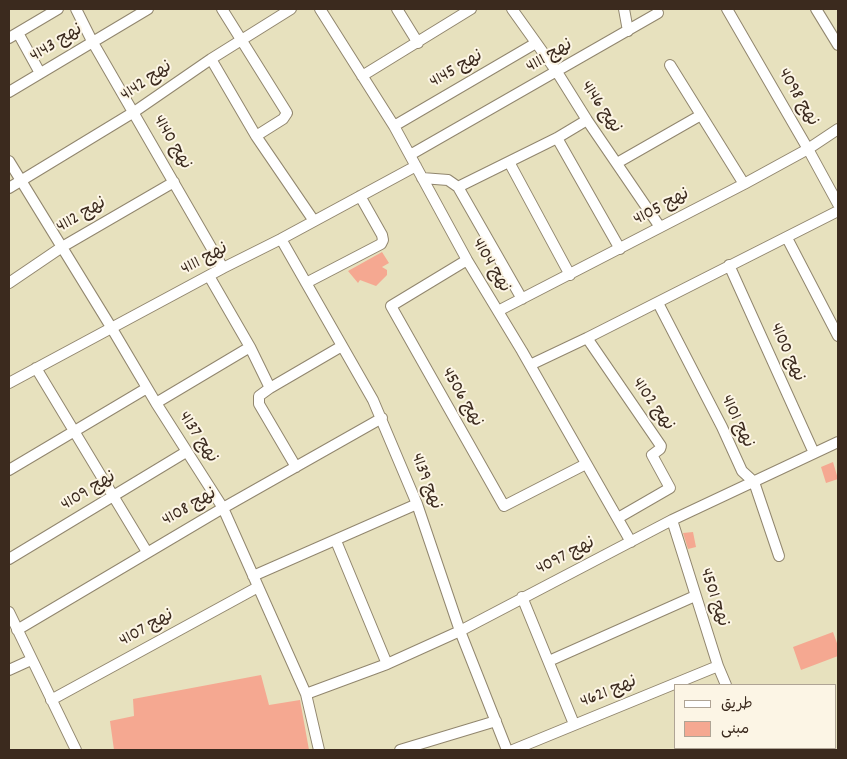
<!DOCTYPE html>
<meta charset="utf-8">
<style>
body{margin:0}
#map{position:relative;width:847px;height:759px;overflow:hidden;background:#e7e1be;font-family:Dekko,"Playpen Sans Arabic",sans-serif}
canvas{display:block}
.frame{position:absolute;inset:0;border:10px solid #3b2a1e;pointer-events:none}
.legend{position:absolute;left:674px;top:684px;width:162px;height:65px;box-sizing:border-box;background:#fcf5e5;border:1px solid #afa495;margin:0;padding:6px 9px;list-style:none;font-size:15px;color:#3b2a1e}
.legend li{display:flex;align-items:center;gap:10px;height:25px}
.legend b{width:25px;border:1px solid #afa495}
</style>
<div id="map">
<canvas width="847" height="759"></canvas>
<div class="frame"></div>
<ul class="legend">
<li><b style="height:6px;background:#fff"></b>طريق</li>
<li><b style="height:14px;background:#f5a891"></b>مبنى</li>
</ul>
</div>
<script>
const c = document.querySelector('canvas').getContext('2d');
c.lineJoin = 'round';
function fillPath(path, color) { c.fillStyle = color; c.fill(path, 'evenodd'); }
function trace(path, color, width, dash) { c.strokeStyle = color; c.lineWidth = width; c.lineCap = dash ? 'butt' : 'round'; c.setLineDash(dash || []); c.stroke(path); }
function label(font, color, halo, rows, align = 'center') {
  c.font = font + ' Dekko,"Playpen Sans Arabic",sans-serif'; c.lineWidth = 4; c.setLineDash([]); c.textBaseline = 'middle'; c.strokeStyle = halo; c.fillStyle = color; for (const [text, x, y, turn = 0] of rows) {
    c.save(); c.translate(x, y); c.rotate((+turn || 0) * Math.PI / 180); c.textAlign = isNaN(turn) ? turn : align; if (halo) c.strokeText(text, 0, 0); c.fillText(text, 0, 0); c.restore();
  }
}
fillPath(new Path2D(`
 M 382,252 L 389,263 L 382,267 L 387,270 L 387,275 L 376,286 L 360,280 L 358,283 L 348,271 Z
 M 833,462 L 838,479 L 826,483 L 821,467 Z
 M 693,532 L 696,547 L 688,549 L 683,533 Z
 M 833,632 L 838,646 L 838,656 L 801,670 L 793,647 Z
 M 261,675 L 269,705 L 300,700 L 309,750 L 114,750 L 110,721 L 134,716 L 133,699 Z`), '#f5a891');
const street = new Path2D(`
 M 76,9 L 92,41 L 223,268
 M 222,9 L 287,113 L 283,119 L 256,136
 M 320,9 L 394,126 L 467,260 L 522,351 L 631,542
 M 397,9 L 418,43
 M 512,9 L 557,72 L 587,120 L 660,227
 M 624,9 L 628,31
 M 727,9 L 808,149 L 838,204
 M 816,9 L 838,45
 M 18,33 L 40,73
 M 9,38 L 58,9
 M 211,59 L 256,136 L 314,221
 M 670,65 L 744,184
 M 362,76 L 471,9
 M 9,92 L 148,9
 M 394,126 L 536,43
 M 557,138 L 620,249
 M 410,155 L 658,13
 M 9,161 L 111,327 L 156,403 L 223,508 L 306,694 L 319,750
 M 509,162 L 570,275
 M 617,163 L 701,115
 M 422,178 L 448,180 L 458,187 L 522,299
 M 458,187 L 557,138 L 587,120
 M 9,188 L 134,112 L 211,59 L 291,9
 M 787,238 L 838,336
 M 281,239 L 373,400 L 417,504 L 460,631 L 507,750
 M 467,260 L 391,306 L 504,506 L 586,464
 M 729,265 L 814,453
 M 209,276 L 250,347 L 270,388 L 259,396 L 259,404 L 296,467
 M 9,283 L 62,247 L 174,182
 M 306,283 L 381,244 L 383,240 L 382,235 L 360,196
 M 658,303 L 722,427 L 742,471 L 754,482 L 779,556
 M 498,311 L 744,184 L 808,149 L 838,129
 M 587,338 L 661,446 L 660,449 L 652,455 L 670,488 L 618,518
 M 530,365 L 587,338 L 838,211
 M 36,368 L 147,552
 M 9,383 L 223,268 L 281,239 L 416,166
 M 270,388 L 342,346
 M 156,403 L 250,347
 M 9,470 L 147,388
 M 672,520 L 718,666 L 726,685
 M 336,541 L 387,664
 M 9,559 L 186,452
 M 253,576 L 417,504
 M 522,597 L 574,724
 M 9,612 L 76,750
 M 17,630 L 223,508 L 382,418
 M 549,661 L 695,596
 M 9,670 L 31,660
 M 306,694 L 387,664 L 460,631 L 672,520 L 838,442
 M 51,700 L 258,587
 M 753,748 L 754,750
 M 400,750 L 496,721
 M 513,750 L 718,666`);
trace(street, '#91866e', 12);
trace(street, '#fff', 10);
label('18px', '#3b2a1e', '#fcf5e5', [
 ["نهج 4143",57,44,-31],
 ["نهج 4111",550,57,-30],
 ["نهج 4145",457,70,-30],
 ["نهج 4142",147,82,-34],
 ["نهج 4098",797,98,60],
 ["نهج 4146",600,108,56],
 ["نهج 4140",171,143,60],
 ["نهج 4105",662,208,-28],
 ["نهج 4112",82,216,-30],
 ["نهج 4111",205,260,-28],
 ["نهج 4104",490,266,60],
 ["نهج 4100",786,353,66],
 ["نهج 4506",461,398,60],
 ["نهج 4102",652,405,55],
 ["نهج 4101",736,422,65],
 ["نهج 4137",197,438,57],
 ["نهج 4139",425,482,69],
 ["نهج 4109",89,492,-31],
 ["نهج 4108",190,508,-30],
 ["نهج 4097",566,557,-27],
 ["نهج 4501",713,598,72],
 ["نهج 4107",147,629,-29],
 ["نهج 4621",609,693,-22]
]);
</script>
